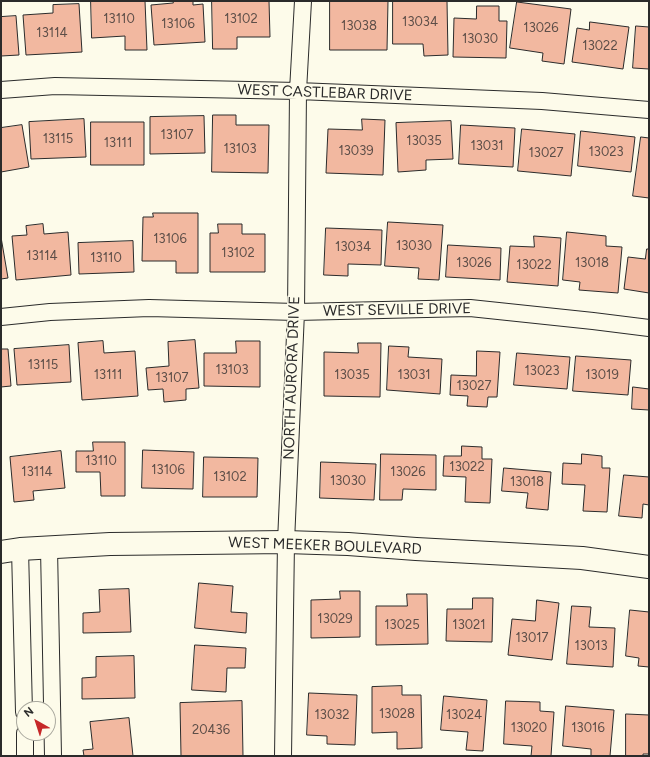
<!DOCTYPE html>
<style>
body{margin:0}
#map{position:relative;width:650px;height:757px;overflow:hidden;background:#fdfbea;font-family:Figtree,sans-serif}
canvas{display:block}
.frame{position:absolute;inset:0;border:2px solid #2b2b2b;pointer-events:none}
.north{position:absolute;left:16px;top:701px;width:40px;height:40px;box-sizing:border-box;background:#fdfbea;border:1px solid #a9a89e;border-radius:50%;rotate:321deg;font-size:11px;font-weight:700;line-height:16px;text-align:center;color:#2b2b2b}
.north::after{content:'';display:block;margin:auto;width:14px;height:18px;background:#c62828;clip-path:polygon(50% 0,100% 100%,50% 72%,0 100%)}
</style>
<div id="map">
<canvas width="650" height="757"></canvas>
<div class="frame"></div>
<div class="north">N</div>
</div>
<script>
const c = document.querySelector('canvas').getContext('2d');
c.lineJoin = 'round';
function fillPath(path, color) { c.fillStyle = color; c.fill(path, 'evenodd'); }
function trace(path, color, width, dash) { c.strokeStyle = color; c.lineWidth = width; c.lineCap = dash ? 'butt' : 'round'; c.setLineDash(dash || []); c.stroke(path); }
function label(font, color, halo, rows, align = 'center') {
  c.font = font + ' Figtree,sans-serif'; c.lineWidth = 3; c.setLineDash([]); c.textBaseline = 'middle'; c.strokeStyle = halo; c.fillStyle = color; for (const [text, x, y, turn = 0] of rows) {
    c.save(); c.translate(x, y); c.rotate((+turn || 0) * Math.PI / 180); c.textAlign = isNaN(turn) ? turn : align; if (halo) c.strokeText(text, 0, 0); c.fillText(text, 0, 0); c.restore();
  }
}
const building = new Path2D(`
 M 91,1 L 145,1 L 147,50 L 125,50 L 125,36 L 92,38 Z
 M 173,1 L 193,1 L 193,5 L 203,4 L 205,42 L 154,45 L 151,5 L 173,3 Z
 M 212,1 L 269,1 L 270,37 L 237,37 L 237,49 L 213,49 Z
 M 330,1 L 388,1 L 387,50 L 330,50 Z
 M 393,1 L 447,1 L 448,55 L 424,56 L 423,44 L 393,44 Z
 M 517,2 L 571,9 L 564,64 L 542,61 L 543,53 L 510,48 Z
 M 79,4 L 82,52 L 26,55 L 23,15 L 53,13 L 53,5 Z
 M 477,6 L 499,6 L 499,21 L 507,21 L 506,58 L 453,57 L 454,18 L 476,19 Z
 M 16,16 L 19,55 L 1,56 L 1,17 Z
 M 590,22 L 629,27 L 623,69 L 572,62 L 577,28 L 589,30 Z
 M 636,26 L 649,27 L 649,69 L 633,68 Z
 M 213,115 L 236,115 L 236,125 L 269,125 L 268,173 L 212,172 Z
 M 204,116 L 205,153 L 150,154 L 150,117 Z
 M 84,119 L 86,157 L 31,159 L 29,122 Z
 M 362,119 L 385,120 L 383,175 L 326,173 L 328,129 L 362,130 Z
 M 451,121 L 453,159 L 426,160 L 426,170 L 398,172 L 396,123 Z
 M 91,122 L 144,122 L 144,165 L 91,165 Z
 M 22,125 L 29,167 L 1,172 L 1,128 Z
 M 461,125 L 515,128 L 513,167 L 459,164 Z
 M 522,129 L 575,134 L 571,176 L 518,171 Z
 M 581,131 L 635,137 L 631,172 L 578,166 Z
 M 641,137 L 649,138 L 649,198 L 633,196 Z
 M 153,213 L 198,213 L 198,273 L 176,273 L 176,261 L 142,261 L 143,217 L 153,217 Z
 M 388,222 L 443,225 L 439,280 L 418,279 L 419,268 L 385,266 Z
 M 43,224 L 44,234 L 68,232 L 71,275 L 16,280 L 12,236 L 27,235 L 26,226 Z
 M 218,224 L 242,224 L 242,234 L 265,234 L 265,272 L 210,272 L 210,233 L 218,233 Z
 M 326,228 L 382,230 L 381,265 L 348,264 L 348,276 L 324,275 Z
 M 567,232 L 606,236 L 606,246 L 622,247 L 618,293 L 579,290 L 580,282 L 563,280 Z
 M 534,236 L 561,238 L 558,286 L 507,282 L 510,246 L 534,247 Z
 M 1,237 L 8,278 L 1,279 Z
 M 133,241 L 134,272 L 79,274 L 78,243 Z
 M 448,245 L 501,248 L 500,280 L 446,277 Z
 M 647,249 L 649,249 L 649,293 L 624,289 L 628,257 L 645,259 Z
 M 195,340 L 199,388 L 186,389 L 186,400 L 164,402 L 163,389 L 148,390 L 146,368 L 169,366 L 168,342 Z
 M 103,341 L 104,353 L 135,351 L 138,396 L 82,400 L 78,343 Z
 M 236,341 L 260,341 L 260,387 L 204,386 L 204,353 L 236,353 Z
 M 358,343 L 381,343 L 380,397 L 324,396 L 324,352 L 358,353 Z
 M 69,345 L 71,382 L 17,385 L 14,349 Z
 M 389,346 L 409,347 L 408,357 L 442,359 L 440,394 L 387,390 Z
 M 1,349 L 8,349 L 11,386 L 1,387 Z
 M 477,351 L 500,352 L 497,397 L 488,397 L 487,407 L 467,406 L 468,396 L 450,395 L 451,375 L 476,376 Z
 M 517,353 L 570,357 L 567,389 L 514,385 Z
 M 576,356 L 631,360 L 628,395 L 573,391 Z
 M 633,387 L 649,389 L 649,422 L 649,410 L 632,409 Z
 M 93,442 L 125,442 L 125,496 L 101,496 L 100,472 L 76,472 L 76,451 L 93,451 Z
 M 462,446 L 482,447 L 482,459 L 492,459 L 490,503 L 465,502 L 466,477 L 443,476 L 444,456 L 461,456 Z
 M 143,450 L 194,452 L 193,489 L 142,488 Z
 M 61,451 L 65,488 L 33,491 L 34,500 L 14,502 L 10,457 Z
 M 381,454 L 436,455 L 436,490 L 403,489 L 402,500 L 380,500 Z
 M 582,454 L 602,456 L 602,468 L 610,468 L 607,512 L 583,511 L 585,485 L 562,484 L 563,463 L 581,464 Z
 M 204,457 L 258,458 L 257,497 L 203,497 Z
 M 321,462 L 376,464 L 374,500 L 320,498 Z
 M 504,468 L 551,472 L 548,510 L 526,508 L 528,493 L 502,491 Z
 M 624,475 L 649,477 L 649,505 L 643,504 L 642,518 L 619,516 Z
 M 199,583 L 233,586 L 231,612 L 247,613 L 246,633 L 195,628 Z
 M 129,589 L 131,632 L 83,633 L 83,613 L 100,612 L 99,590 Z
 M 340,591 L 360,591 L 360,637 L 311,638 L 311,600 L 340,599 Z
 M 407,594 L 427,594 L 428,644 L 376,645 L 376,606 L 407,606 Z
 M 473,598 L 493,598 L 492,642 L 446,641 L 447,609 L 472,609 Z
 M 537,600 L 559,603 L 552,660 L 508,655 L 512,619 L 535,621 Z
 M 572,606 L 591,607 L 589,627 L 615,628 L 613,667 L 567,664 Z
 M 630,610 L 649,612 L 649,667 L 638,666 L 639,658 L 626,656 Z
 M 195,645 L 246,648 L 245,668 L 227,668 L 226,692 L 192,690 Z
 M 134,656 L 135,698 L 82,699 L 82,678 L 96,677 L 96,657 Z
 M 402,686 L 402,695 L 421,695 L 422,748 L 397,749 L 397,732 L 372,733 L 372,687 Z
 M 309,693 L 357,695 L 355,745 L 327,744 L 327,736 L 307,735 Z
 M 444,696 L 487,700 L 483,751 L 466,750 L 468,732 L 441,730 Z
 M 242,701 L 243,756 L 181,756 L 180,703 Z
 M 506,701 L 540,702 L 540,711 L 554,712 L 551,756 L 531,756 L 532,746 L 504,744 Z
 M 566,706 L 614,710 L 610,756 L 591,756 L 591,749 L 563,746 Z
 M 626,714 L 649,715 L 649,754 L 643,754 L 643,756 L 626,756 Z
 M 129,718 L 133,756 L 84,756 L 83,750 L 93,749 L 90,722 Z`);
fillPath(building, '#f2b8a0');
trace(building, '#2b2b2b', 1);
const street = new Path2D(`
 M 1,90 L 55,86 L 298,91 L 542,101 L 649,110
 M 1,317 L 50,312 L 149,308 L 296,312 L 470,308 L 593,321 L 649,328
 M 49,548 L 53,756
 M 20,549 L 24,712
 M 25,733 L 25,756
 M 283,756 L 286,542 L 296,312 L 298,91 L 303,1`);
const secondary = new Path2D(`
 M 1,552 L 20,549 L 110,544 L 286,542 L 348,544 L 416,549 L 582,558 L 649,567`);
trace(street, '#2b2b2b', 18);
trace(secondary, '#2b2b2b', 24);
trace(street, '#fdfbea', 16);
trace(secondary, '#fdfbea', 22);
label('13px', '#5d4e48', null, [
 ["13110",119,19],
 ["13102",241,19],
 ["13034",420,22],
 ["13106",178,24],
 ["13038",359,26],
 ["13026",541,28],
 ["13114",52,33],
 ["13030",480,39],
 ["13022",600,46],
 ["13107",177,135],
 ["13115",58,139],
 ["13035",424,141],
 ["13111",118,143],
 ["13031",487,146],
 ["13103",240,149],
 ["13039",356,151],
 ["13023",606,152],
 ["13027",546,153],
 ["13106",170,239],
 ["13030",414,246],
 ["13034",353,247],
 ["13102",238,253],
 ["13114",42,256],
 ["13110",106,258],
 ["13026",474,263],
 ["13018",592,263],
 ["13022",534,265],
 ["13115",43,365],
 ["13103",232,370],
 ["13023",542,371],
 ["13111",108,375],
 ["13035",352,375],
 ["13031",414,375],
 ["13019",602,375],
 ["13107",172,378],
 ["13027",474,386],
 ["13110",101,461],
 ["13022",467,467],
 ["13106",168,470],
 ["13114",37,472],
 ["13026",408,472],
 ["13102",230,477],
 ["13030",348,481],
 ["13018",527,482],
 ["13029",335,619],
 ["13025",402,625],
 ["13021",469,625],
 ["13017",532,638],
 ["13013",591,646],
 ["13028",397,714],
 ["13032",332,715],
 ["13024",464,715],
 ["13020",529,728],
 ["13016",588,728],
 ["20436",211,730]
]);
label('15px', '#2b2b2b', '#fdfbea', [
 ["WEST CASTLEBAR DRIVE",325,93,2],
 ["WEST SEVILLE DRIVE",397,310,-1],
 ["NORTH AURORA DRIVE",292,378,-88],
 ["WEST MEEKER BOULEVARD",325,546,2]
]);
</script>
